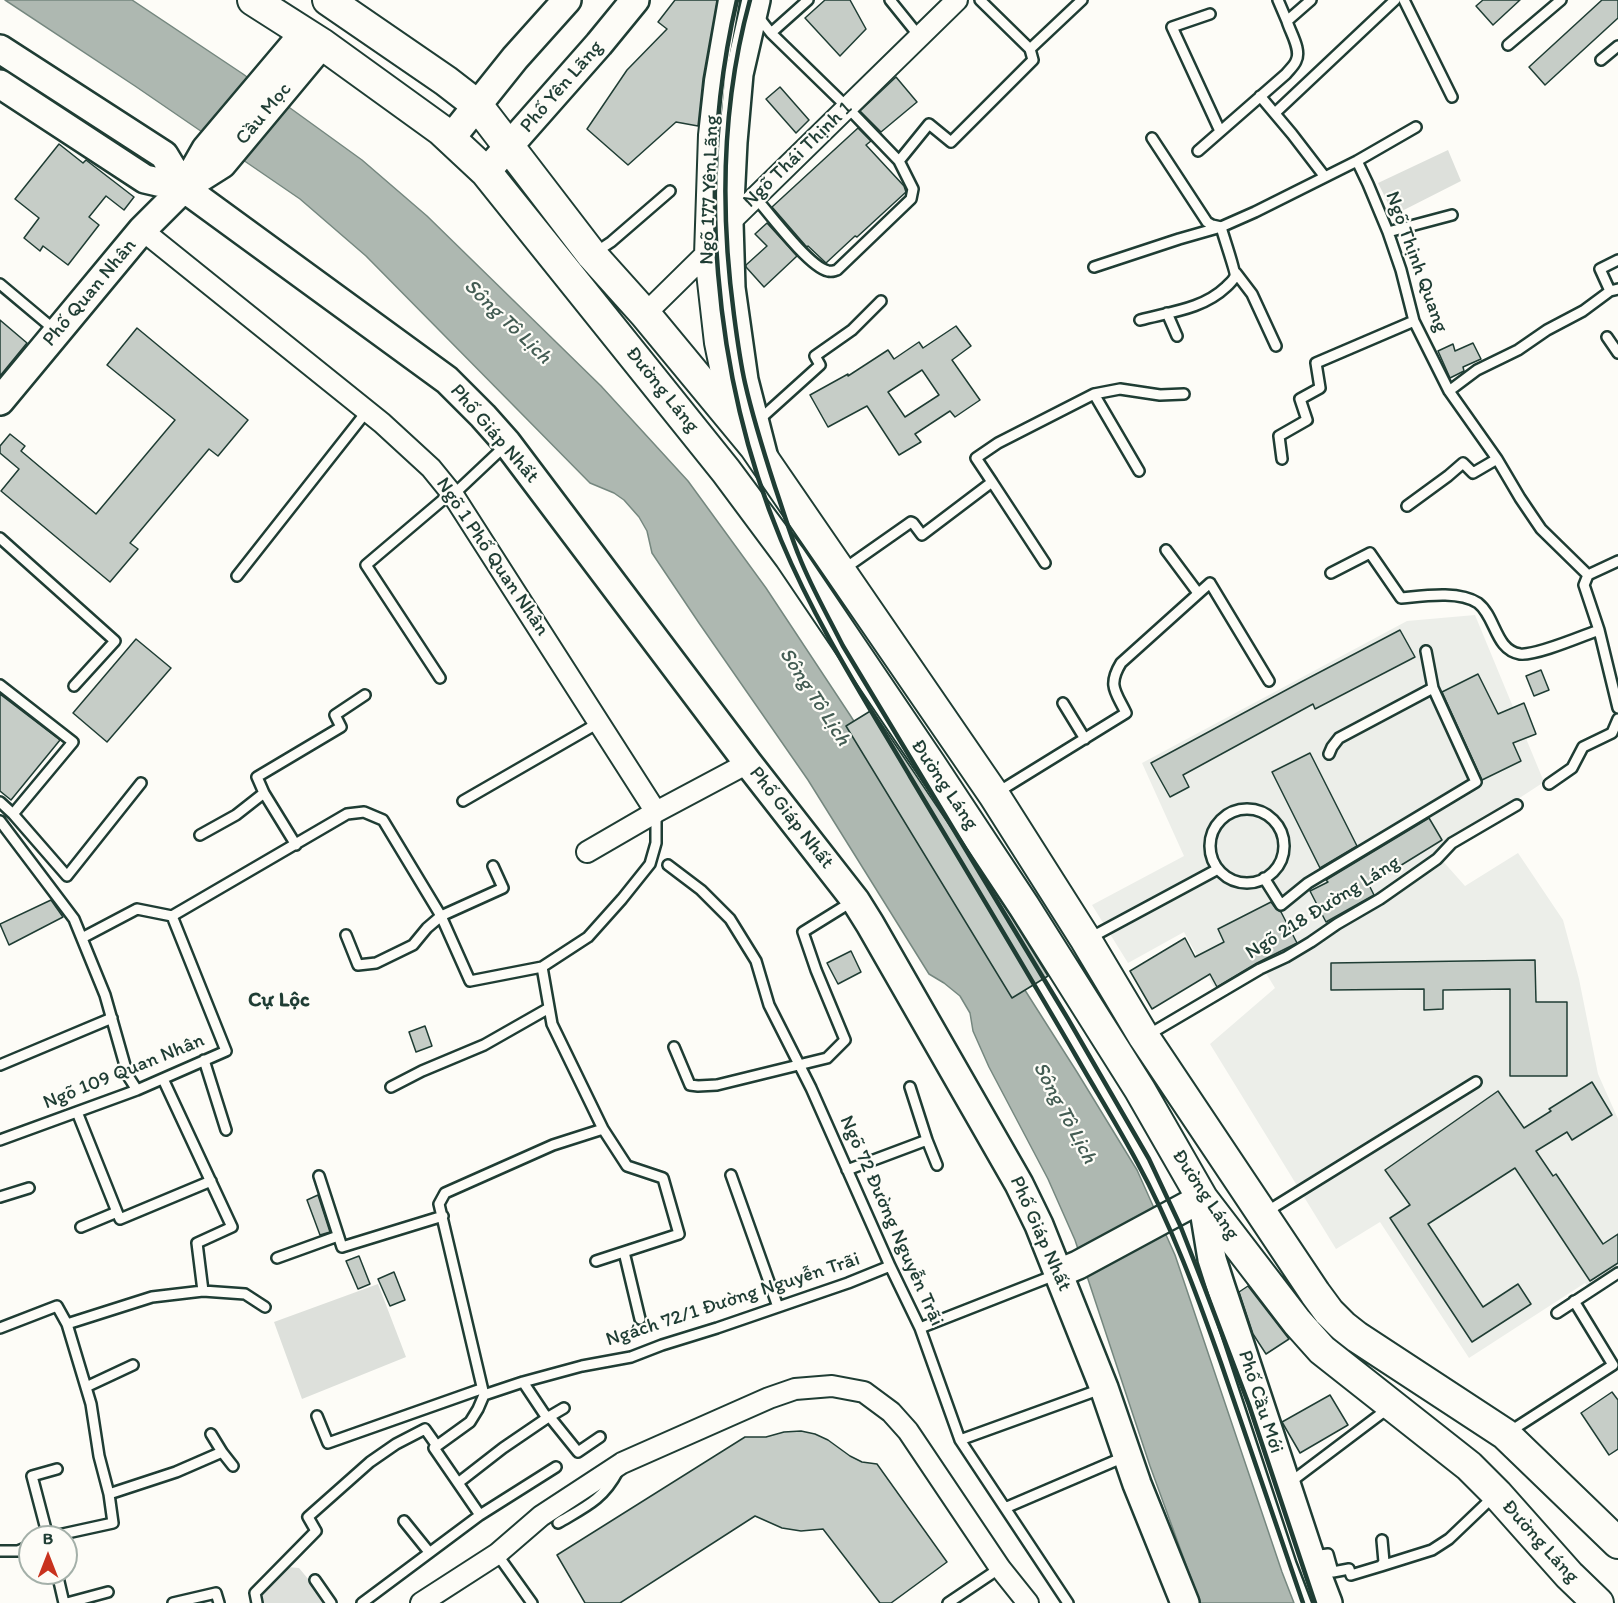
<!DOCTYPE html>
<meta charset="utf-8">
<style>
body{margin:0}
#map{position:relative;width:1618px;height:1603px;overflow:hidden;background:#fdfcf7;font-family:Itim,sans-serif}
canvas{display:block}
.north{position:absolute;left:18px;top:1525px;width:60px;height:60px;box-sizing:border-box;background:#fdfcf7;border:2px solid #a4b0a9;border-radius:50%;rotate:0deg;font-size:16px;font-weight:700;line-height:24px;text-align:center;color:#1f3d34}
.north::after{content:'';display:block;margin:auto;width:21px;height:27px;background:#c8321e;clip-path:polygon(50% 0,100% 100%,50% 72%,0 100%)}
</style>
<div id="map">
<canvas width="1618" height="1603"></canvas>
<div class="north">B</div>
</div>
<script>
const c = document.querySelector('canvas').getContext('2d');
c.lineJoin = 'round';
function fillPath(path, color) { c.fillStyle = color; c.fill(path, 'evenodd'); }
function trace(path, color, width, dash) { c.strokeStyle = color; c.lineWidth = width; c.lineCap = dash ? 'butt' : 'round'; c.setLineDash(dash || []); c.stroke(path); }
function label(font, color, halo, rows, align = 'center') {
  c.font = font + ' Itim,sans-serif'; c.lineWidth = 4.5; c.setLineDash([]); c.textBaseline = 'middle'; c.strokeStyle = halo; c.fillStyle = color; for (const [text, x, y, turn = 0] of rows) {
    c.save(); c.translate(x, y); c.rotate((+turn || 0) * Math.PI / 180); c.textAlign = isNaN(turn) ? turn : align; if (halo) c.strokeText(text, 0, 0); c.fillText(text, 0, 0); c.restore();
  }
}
fillPath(new Path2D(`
 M 1475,615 L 1544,782 L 1423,861 L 1383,894 L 1299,946 L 1215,989 L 1184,932 L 1128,963 L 1092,905 L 1184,856 L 1142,763 L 1407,621 Z
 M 1518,853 L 1563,920 L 1579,979 L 1598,1074 L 1618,1119 L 1618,1269 L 1589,1288 L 1585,1283 L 1469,1358 L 1380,1222 L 1336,1249 L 1210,1044 L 1275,988 L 1264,970 L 1441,859 L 1465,886 Z`), '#eceee9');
fillPath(new Path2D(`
 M 1448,150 L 1461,181 L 1394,215 L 1378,183 Z
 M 378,1284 L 406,1357 L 302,1399 L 274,1322 Z
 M 287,1567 L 299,1568 L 328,1603 L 261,1603 L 261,1593 Z`), '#dde0db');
const water = new Path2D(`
 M 5,0 L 132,0 L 243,74 L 362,160 L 427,216 L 601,386 L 688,481 L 766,588 L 850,715 L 1077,1072 L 1137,1170 L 1175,1255 L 1282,1572 L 1294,1603 L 1200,1603 L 1150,1466 L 1075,1240 L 1048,1179 L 989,1067 L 973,1031 L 970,1013 L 960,996 L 944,983 L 929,974 L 808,780 L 699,623 L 652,553 L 647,531 L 639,517 L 624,500 L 614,493 L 590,483 L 366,256 L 300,199 L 135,86 Z`);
fillPath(water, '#aeb8b1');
trace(water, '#75877f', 1.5);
const building = new Path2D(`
 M 675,0 L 717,0 L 703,79 L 698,126 L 676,122 L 628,165 L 587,129 L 627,70 L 667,29 L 658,22 Z
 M 825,0 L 850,0 L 866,29 L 840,56 L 805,18 Z
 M 1483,0 L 1520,0 L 1493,25 L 1476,6 Z
 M 1602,0 L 1618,0 L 1618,18 L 1545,85 L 1529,67 Z
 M 896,77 L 917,102 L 881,132 L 860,111 Z
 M 780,87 L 809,120 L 796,133 L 766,99 Z
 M 858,128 L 871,141 L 866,145 L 904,186 L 906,192 L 857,237 L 855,236 L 826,263 L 808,246 L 807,247 L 805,245 L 772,207 Z
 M 59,144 L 83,163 L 86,160 L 134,197 L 124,210 L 106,196 L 89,217 L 99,225 L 68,265 L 43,246 L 40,251 L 24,238 L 39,218 L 15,199 Z
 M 767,223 L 797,256 L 764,287 L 746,267 L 746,265 L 767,246 L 755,234 Z
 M 0,320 L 27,343 L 0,376 Z
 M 956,326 L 971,346 L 952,360 L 980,400 L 955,417 L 950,411 L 915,434 L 921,442 L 899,455 L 867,406 L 828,427 L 810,395 L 848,374 L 848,376 L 888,350 L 894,359 L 919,342 L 923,348 ZM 922,370 L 939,395 L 905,417 L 888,392 Z
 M 137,328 L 248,420 L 218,456 L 209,449 L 130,543 L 138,549 L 110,582 L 1,491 L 19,469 L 0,453 L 0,446 L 10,434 L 25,446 L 21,451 L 96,514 L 175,420 L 107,365 Z
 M 1473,343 L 1481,359 L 1463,367 L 1464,371 L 1450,378 L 1438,351 L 1453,344 L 1455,351 Z
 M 1400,630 L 1415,657 L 1315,709 L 1313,704 L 1183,775 L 1189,787 L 1170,797 L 1151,763 L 1301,682 Z
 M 136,639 L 171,668 L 107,742 L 73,713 Z
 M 1541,670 L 1549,690 L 1534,696 L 1526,676 Z
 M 1478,674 L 1498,714 L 1524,703 L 1536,734 L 1513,743 L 1521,761 L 1482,780 L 1442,692 Z
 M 0,694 L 60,740 L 11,800 L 0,791 Z
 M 872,710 L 1010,915 L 1048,976 L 1012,998 L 846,726 Z
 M 1310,753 L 1357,846 L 1320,868 L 1272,772 Z
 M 1429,818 L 1442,840 L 1369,885 L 1374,895 L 1326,922 L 1310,891 L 1328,882 L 1326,880 Z
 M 51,900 L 63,917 L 9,945 L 0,924 Z
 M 1271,902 L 1276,909 L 1281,912 L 1297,943 L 1257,963 L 1217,987 L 1210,974 L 1152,1009 L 1130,971 L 1185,938 L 1195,957 L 1224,942 L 1218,929 Z
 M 851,951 L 861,972 L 838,984 L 827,963 Z
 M 1535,960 L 1536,1002 L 1567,1002 L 1567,1076 L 1510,1076 L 1510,989 L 1443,990 L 1443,1009 L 1424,1010 L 1424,989 L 1331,990 L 1331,963 Z
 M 425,1026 L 432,1046 L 416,1052 L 409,1032 Z
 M 1592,1082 L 1612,1115 L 1572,1140 L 1567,1132 L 1536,1151 L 1553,1176 L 1556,1174 L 1603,1244 L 1618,1234 L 1618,1263 L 1590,1281 L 1515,1168 L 1428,1224 L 1483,1307 L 1518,1284 L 1531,1304 L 1472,1342 L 1390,1218 L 1410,1205 L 1385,1170 L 1498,1091 L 1524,1128 L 1551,1111 L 1549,1109 Z
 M 318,1195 L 330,1232 L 320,1235 L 307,1200 Z
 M 359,1256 L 370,1284 L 358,1289 L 346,1261 Z
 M 394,1272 L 405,1300 L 390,1306 L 378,1279 Z
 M 1248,1286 L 1289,1339 L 1266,1354 L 1253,1334 L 1239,1292 Z
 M 1612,1392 L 1618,1400 L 1618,1449 L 1609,1455 L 1581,1413 Z
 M 1330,1395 L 1348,1425 L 1300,1453 L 1282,1422 Z
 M 801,1431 L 815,1434 L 828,1440 L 850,1456 L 862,1462 L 877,1464 L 947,1562 L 891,1603 L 880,1603 L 823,1529 L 801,1531 L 782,1528 L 755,1516 L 620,1603 L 585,1603 L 557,1555 L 745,1437 L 766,1437 L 784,1432 Z`);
fillPath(building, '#c6cdc7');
trace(building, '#1f3d34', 1.5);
const lane = new Path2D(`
 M 890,0 L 919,36
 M 980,0 L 1030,49
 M 1278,0 L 1287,21
 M 1404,0 L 1452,97
 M 1210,14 L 1172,27 L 1220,131
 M 771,33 L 808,0
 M 1508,45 L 1561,0
 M 1601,60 L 1618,46
 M 1260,96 L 1292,134 L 1325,177
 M 1275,113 L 1395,0
 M 1198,151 L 1286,74 C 1289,70 1294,66 1296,61 C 1302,50 1290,32 1287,21 L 1311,0
 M 899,161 L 929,124 L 951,142 L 1033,60 L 1030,49 L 1082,0
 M 1357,161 L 1368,184 L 1388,232 L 1401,270 L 1414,321 L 1449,391 L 1497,459 L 1520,498 L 1541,529 L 1588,575
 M 755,197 C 769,213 809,267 828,271 C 832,272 833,271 837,270 L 911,199 L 913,189 L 899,161 L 847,107 L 771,33 L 757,15
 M 1388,232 L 1452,215
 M 596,252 L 611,242 L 670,191
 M 1094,267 L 1179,239 L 1221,227 L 1255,212 L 1357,161 L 1416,127
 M 1236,273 L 1252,294 L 1276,346
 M 0,284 L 56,331
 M 1610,291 L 1600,269 L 1618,260
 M 1167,313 L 1177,336
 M 1140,320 C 1170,312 1203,309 1226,287 C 1230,283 1234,280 1235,276 C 1236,272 1223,235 1221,227 L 1212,225 L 1207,222 L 1152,138
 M 1607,337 L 1618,353
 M 1449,391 L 1477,370 L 1518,350 L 1547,330 L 1583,311 L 1610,291 L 1618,289
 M 1094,394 L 1139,471
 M 759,420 L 820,365 L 815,356 L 852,330 L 881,301
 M 1282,459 L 1279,436 L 1307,420 L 1300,399 L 1320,388 L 1316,363 L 1414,321
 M 992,482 L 1045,563
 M 453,495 L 506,445
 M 1407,506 L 1448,476 L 1463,463 L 1473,473 L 1497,459
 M 0,538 L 115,641 L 74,686
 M 1166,550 L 1198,593
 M 844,569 L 911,522 L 913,523 L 922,535 L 992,482 L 976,458 L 998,443 L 1094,394 L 1120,389 L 1160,395 L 1184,394
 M 1331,573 L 1370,553 L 1401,598 C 1422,596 1459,590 1478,603 C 1496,617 1495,650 1520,654 C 1536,656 1582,636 1599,630 L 1584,585 L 1588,575
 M 1588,575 L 1618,561
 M 237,576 L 367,411
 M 1599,630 L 1618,708
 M 440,678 L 366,565 L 452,492
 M 0,685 L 73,742 L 13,814
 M 1063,703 L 1085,739
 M 1329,754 L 1332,747 L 1339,738 L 1433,688
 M 1549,784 L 1572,768 L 1583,747 L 1612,733 L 1618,719
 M 998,792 L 1126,713 C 1116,692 1107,686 1121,663 L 1210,583 L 1269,681
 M 463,801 L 600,722
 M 0,802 L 13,814 L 67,876 L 141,783
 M1210 846a37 37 0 1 1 74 0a37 37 0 1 1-74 0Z
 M 0,821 L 74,919 L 105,995 L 128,1076 L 137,1090
 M 200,835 L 236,815 L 264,793
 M 296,845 L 264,793 L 257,777 L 341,727 L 335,715 L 365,695
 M 668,865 L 701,890 L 730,919 L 756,961 L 769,1005 L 811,1088 L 890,1266 L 920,1328 L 960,1440 L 1068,1603
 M 1264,878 L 1281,905 L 1308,883 L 1476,782 L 1433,688 L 1426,651
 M 172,916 L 347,814 L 364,812 L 383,820 L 441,916 L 470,981 L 542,967 L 588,937 L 622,899 L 650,864 L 656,843 L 656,812
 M 346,935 L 358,965 L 376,963 L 413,945 L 427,928 L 441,916 L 503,888 L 493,866
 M 82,938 L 137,909 L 172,916
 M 1088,939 L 1218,869
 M 542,967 L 552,1024 L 603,1129 L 553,1145 L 445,1193 L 439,1204 L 484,1395 L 523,1382 L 582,1366 L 631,1357 L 662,1345 L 717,1328 L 848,1283 L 890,1266
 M 1148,1035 L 1260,969 L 1286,957 L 1311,942 L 1337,924 L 1380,899 L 1437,859 L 1452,843 L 1517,805
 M 674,1047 L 690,1085 L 698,1086 L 717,1085 L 827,1058 L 845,1040 L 816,970 L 803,932 L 853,901
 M 204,1060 L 226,1130
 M 0,1065 L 112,1018
 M 163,1079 L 232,1227 L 197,1243 L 203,1291
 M 391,1087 L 422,1071 L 484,1045 L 549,1008
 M 77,1112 L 117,1212 L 81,1227
 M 0,1140 L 137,1090 L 226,1051 L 172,916
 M 927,1140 L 937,1165
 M 847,1170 L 927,1140 L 910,1087
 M 731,1175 L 778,1307
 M 319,1176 L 342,1247 L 443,1216
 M 0,1197 L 29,1188
 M 117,1212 L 120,1219 L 211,1181
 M 1266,1212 L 1476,1082
 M 624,1252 L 640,1319
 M 277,1258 L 338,1236
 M 596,1261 L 679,1234 L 663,1178 L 627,1166 L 603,1129
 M 1557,1313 L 1618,1273
 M 67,1324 L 152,1297 L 203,1291 L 245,1294 L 265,1307
 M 0,1328 L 57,1306 L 67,1324 L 91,1404 L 99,1456 L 109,1494 L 113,1523 L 49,1537
 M 920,1328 L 1055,1275
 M 86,1387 L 133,1365
 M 484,1395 L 478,1409 L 470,1422 L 434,1448 L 480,1515 L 556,1467
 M 317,1416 L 328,1443 L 481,1389
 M 549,1416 L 578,1452 L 600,1437
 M 547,1418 L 564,1408
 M 1509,1432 L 1613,1365 L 1574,1301
 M 211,1434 L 222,1452
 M 960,1440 L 1101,1389
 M 458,1483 L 503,1448 L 547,1418 L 523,1382
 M 1288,1484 L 1390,1407
 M 109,1494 L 176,1472 L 222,1452 L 233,1466
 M 1005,1508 L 1124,1457
 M 404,1521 L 429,1552
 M 558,1523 C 585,1507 603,1500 618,1471
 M 48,1537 L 32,1476 L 57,1469
 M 0,1551 L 18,1551 L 30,1546
 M 497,1554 L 532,1603
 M 1313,1556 L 1328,1554 L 1333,1572 L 1349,1569 L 1351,1575 L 1381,1566 L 1384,1562 L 1382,1540
 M 1381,1566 L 1432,1550 L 1449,1539 L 1493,1497
 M 57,1573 L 64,1603
 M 315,1580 L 331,1603
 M 67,1603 L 108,1592
 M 173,1603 L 216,1593 L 219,1603
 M 257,1603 L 255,1593 L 316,1531 L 308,1517 L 370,1462 L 396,1444 L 425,1429 L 437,1446
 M 362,1603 L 480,1515
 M 948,1603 L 1000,1568`);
const street = new Path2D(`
 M 142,230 L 382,423 L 431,468 L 453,495 L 656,812
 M 645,314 L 705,255 L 729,223 L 957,0
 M 729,411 L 715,343 L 705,255 L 709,135 L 715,81 L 729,0
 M 587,852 L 656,812 L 748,763
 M 421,1603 L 497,1554 L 541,1516 L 622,1463 L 769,1398 L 795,1389 L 832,1386 L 864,1392 L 891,1412 L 908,1431 L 1000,1568 L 1028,1603`);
const secondary = new Path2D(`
 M 756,0 L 739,74 L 733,142 L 729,223 L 731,288 L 744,380 L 764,458
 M 0,49 L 164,155 L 184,188
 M 0,84 L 145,179 L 184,188 L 447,380 L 483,416 L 507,443 L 748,763 L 855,900 L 870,924 L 1019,1184 L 1039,1225 L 1104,1388 L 1137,1484 L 1185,1603
 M 451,138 L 515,58 L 567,0
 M 486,172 L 599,44 L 635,0
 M 186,184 L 206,149 L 304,33
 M 0,401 L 142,230 L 184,188 L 222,164 L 322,44
 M 1059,1273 L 1078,1265 L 1202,1198 L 1212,1259 L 1220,1284 L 1310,1556 L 1328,1603`);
const primary = new Path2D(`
 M 253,0 L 322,44 L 441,130 L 486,172 L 726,471 L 790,557 L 930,764 L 1024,906 L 1140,1090 L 1202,1198 L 1297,1322 L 1322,1350 L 1469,1466 L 1497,1494 L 1569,1575 L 1598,1603
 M 328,0 L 446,81 L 477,105 L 592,255 L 645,314 L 755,447 L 994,795 L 1086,940 L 1144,1037 L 1315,1293 L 1329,1312 L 1343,1326 L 1357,1337 L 1505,1434 L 1618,1543`);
trace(lane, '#1f3d34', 14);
trace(street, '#1f3d34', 24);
trace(secondary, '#1f3d34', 32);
trace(primary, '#1f3d34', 34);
trace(lane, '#fdfcf7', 9);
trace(street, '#fdfcf7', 20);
trace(secondary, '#fdfcf7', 27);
trace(primary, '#fdfcf7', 30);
trace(new Path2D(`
 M 737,0 C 696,174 713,376 781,540 C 816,624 865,700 911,778 C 966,870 1022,963 1076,1056 C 1096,1091 1118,1126 1137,1162 C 1172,1226 1197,1295 1221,1363 C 1249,1443 1276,1523 1303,1603
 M 750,0 C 722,102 720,211 734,315 C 737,338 740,361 745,383 C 753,418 764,453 775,487 C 783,510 790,534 799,556 C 811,587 828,616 843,646 L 1068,1019 L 1149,1159 L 1180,1225 L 1205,1289 L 1249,1405 L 1315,1603`), '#1f3d34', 4.5);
label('20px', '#1f3d34', '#fdfcf7', [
 ["Phố Yên Lãng",562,87,-49],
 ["Cầu Mọc",264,114,-50],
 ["Ngõ Thái Thịnh 1",798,155,-44],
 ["Ngõ 177 Yên Lãng",710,190,-88],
 ["Ngõ Thịnh Quang",1416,262,70],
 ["Phố Quan Nhân",90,293,-50],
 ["Đường Láng",662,390,51],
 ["Phố Giáp Nhất",494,434,49],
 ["Ngõ 1 Phố Quan Nhân",492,557,56],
 ["Đường Láng",944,785,56],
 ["Phố Giáp Nhất",791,818,52],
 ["Ngõ 218 Đường Láng",1323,908,-32],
 ["Ngõ 109 Quan Nhân",124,1072,-22],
 ["Đường Láng",1205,1195,56],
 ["Ngõ 72 Đường Nguyễn Trãi",891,1221,66],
 ["Phố Giáp Nhất",1040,1234,66],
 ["Ngách 72/1 Đường Nguyễn Trãi",733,1300,-18],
 ["Phố Cầu Mới",1260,1402,72],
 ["Đường Láng",1540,1542,48]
]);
label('italic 21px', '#435c53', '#fdfcf7', [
 ["Sông Tô Lịch",507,322,44],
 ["Sông Tô Lịch",814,697,57],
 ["Sông Tô Lịch",1064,1113,62]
]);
label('bold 21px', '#1f3d34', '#fdfcf7', [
 ["Cự Lộc",279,1001]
]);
</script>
